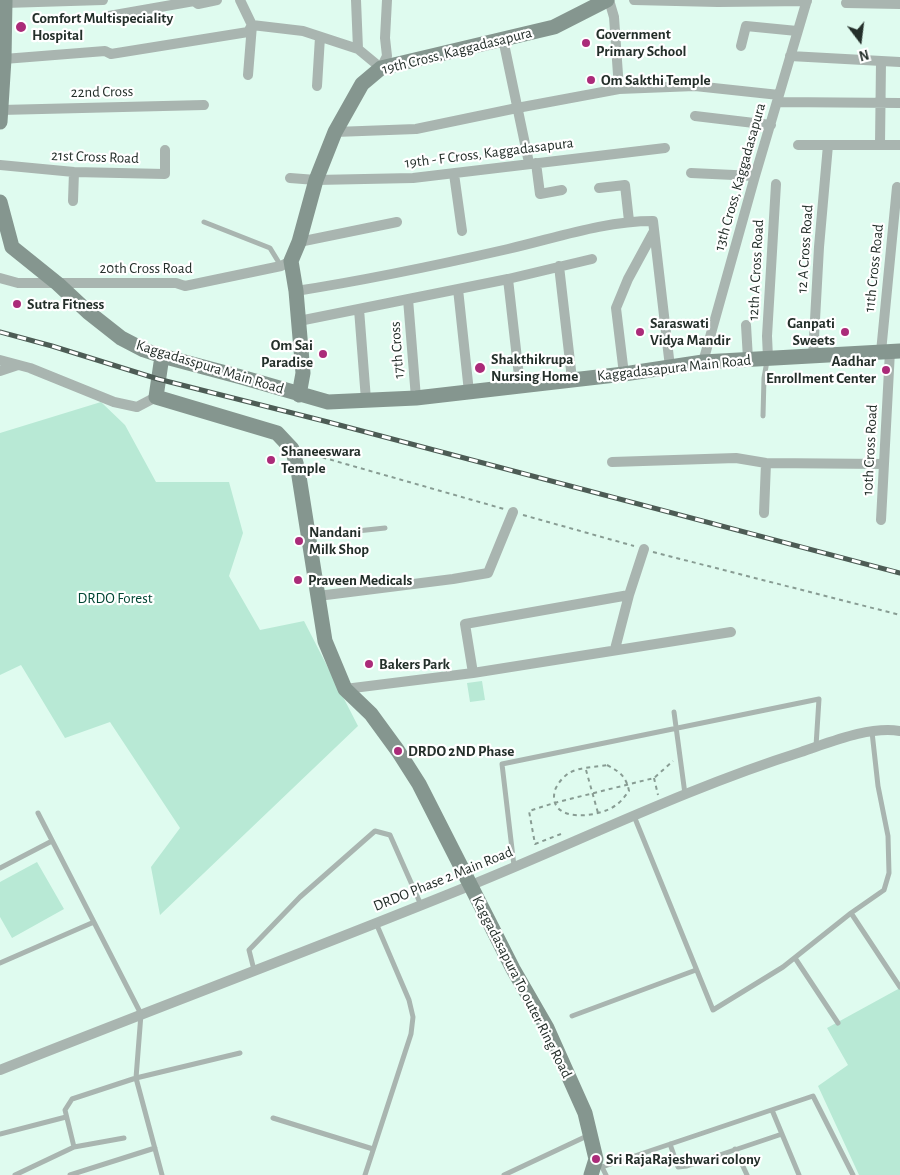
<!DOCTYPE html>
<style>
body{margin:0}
#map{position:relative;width:900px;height:1175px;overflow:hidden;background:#dffbef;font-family:"Alegreya Sans",sans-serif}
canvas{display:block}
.north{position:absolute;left:835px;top:15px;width:50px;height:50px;-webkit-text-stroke:4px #fff;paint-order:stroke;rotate:165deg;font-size:14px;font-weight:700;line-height:20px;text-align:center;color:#242f2a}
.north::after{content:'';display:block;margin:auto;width:18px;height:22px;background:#242f2a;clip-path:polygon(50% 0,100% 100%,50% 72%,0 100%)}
</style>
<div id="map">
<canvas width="900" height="1175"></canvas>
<div class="north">N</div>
</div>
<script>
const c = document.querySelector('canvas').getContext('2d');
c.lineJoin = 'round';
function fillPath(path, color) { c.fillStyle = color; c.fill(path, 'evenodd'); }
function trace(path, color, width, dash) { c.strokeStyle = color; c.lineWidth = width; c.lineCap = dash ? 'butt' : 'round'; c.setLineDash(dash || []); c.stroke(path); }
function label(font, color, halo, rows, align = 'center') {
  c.font = font + ' "Alegreya Sans",sans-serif'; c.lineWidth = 4.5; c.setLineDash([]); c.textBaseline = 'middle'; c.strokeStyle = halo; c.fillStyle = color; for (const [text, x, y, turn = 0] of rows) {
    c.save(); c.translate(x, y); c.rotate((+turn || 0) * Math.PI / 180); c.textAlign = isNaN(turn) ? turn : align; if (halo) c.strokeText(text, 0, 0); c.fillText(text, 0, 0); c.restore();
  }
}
fillPath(new Path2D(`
 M 101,402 L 125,425 L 156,482 L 229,482 L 243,533 L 229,576 L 260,630 L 304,621 L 358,726 L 160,915 L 151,867 L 180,828 L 110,722 L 65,738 L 21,665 L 0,675 L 0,433 Z
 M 482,681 L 485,700 L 470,702 L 467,683 Z
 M 37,862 L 64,909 L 12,938 L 0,917 L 0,882 Z
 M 900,988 L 900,1175 L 859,1175 L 818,1086 L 848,1065 L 827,1028 Z`), '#b8e9d5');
trace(new Path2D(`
 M 307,453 L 504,509
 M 523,515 L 634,546
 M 653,552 L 900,615
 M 607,765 C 620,772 626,776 629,791 C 625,796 621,802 616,805 C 600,818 546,824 555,790 C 558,783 563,777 569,773 C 579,767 596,767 607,765 Z
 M 586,770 L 598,813
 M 654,778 L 658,795
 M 561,834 L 535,844 L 529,811 L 554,803 L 654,778 L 673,761`), '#889c93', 2, [4, 4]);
trace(new Path2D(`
 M 204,222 L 270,248 L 281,266
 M 763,416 L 764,378 L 767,361
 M 311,536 L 385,528
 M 674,712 L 685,794
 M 38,813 L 141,1014 L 136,1078 L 162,1175
 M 634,816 L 713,1010 L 783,967 L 851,913 L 884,890 L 889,873 L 888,836 L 878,786 L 872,732
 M 514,866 L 502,764 L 819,699 L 816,746
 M 0,868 L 52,841
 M 851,913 L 900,987
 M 795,958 L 838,1023
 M 0,963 L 94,922
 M 254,970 L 249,950 L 300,897 L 375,831 L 390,835 L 421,905
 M 572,1016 L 696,970
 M 772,1110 L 799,1175
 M 273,1118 L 373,1149
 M 0,1134 L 66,1117
 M 670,1144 L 678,1167 L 687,1166 L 782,1134
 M 74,1147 L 65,1110 L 72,1099 L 136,1078 L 240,1053
 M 735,1149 L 747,1175
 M 600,1165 L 602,1167 L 606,1175
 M 602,1167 L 813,1096 L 853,1175
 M 15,1175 L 74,1147 L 124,1138
 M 70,1175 L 155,1148
 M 365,1175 L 411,1034 L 413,1017 L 409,1000 L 376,923
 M 504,1175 L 587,1136`), '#a9b5b0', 5);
trace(new Path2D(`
 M 240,0 L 252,25 L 248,75
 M 356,0 L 358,49 L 381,68 L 387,56 L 385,38 L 387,0
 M 609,0 L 614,17 L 619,89
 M 634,0 L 718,2 L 807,1
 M 5,3 L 103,0
 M 846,3 L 900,4
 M 109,16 L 194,1 L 198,4 L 217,0
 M 503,39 L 529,163
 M 741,46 L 746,26 L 797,31
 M 790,56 L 900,62
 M 4,59 L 105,51 L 111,54 L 248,32 L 252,25 L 303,31 L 358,49
 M 317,86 L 320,37
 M 778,102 L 900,103
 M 1,110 L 204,105
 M 695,116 L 771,125
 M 335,132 L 416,129 L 517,108 L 619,89 L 695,86 L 779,95
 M 880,144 L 881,62
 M 798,145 L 900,145
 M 536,163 L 540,194 L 562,190
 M 0,165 L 74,172 L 165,174 L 165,150
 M 691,173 L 755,176
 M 454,174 L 462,231
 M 290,178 L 316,180 L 413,178 L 665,148
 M 599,188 L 625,185 L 629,221
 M 73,201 L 74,172
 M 299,242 L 397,222
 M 559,266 L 572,379
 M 0,278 L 18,283 L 176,283 L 185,286 L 281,266 L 291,261
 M 508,279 L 520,385
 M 458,289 L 469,392
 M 296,291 C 367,280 438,265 508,249 C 556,238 604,221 653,221 L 670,367
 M 408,299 L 416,398
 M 359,309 L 366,400
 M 299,321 L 508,279 L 592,259
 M 746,325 L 748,359
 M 881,352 L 897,187
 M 813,356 L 819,247 L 828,145
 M 768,358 L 767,336 L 776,184
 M 0,360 L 30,368 L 114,402 L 137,407 L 156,397
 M 703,362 L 755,176 L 807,0
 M 0,371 L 18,365
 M 624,374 L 616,308 L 628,279 L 653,233
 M 612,462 L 736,458 L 766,463 L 884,464
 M 764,513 L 766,463
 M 881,520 L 890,351
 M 318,596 L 453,579 L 488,573 L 513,512
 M 615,649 L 629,595 L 644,549
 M 473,673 L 465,624 L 629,595
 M 345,689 L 473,673 L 731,632
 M 0,1070 C 156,1008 314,949 469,886 C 580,841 687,788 801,752 C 831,742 869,726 900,731`), '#a9b5b0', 10);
trace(new Path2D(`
 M 0,122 L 4,59 L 5,0
 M 0,202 L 12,247 L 58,284 L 88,312 L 121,338 L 144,350 L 162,356 L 241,377 L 328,402 L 416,398 L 624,374 L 703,362 L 900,351
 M 162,356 L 156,397 L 277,433 L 292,449 L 298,470 L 325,641 L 345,689 L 371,714 L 398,751 L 419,784 L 513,969 L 547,1028 L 585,1113 L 596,1159 L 591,1175
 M 299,395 L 303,373 L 296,291 L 291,261 L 299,242 L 316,180 L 335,132 L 362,84 L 381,68 L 554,27 L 607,0`), '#85968f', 15);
const rail = new Path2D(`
 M 0,332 L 52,346 L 158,379 L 328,422 L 900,573`);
trace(rail, '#4d5c55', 5);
trace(rail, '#fff', 3, [9]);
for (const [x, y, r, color] of [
 [21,27,6,"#ab2b79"],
 [586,43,5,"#ab2b79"],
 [591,80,5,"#ab2b79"],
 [17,304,5,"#ab2b79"],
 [640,332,5,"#ab2b79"],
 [845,332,5,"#ab2b79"],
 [323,354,5,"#ab2b79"],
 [480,368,6,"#ab2b79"],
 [886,370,5,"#ab2b79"],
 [271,460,5,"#ab2b79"],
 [299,541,5,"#ab2b79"],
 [298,580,5,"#ab2b79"],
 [369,664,5,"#ab2b79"],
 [398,751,5,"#ab2b79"],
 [596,1159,5,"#ab2b79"]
]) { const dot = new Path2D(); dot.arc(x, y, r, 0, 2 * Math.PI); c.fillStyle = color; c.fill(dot); trace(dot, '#fff', 2); }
label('bold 15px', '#242f2a', '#fff', [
 ["Comfort Multispeciality",32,18],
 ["Hospital",32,35],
 ["Government",596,34],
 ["Primary School",596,51],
 ["Om Sakthi Temple",601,80],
 ["Sutra Fitness",27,304],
 ["Saraswati",650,323],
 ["Vidya Mandir",650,340],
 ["Ganpati",835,323,"right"],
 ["Sweets",835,340,"right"],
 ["Om Sai",313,345,"right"],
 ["Paradise",313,362,"right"],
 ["Shakthikrupa",491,359],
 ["Nursing Home",491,376],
 ["Aadhar",876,361,"right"],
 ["Enrollment Center",876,378,"right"],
 ["Shaneeswara",281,451],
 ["Temple",281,468],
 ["Nandani",309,532],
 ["Milk Shop",309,549],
 ["Praveen Medicals",308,580],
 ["Bakers Park",379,664],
 ["DRDO 2ND Phase",408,751],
 ["Sri RajaRajeshwari colony",606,1159]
], 'left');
label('15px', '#242f2a', '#fff', [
 ["19th Cross, Kaggadasapura",457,51,-14],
 ["22nd Cross",102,92,-1],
 ["19th - F Cross, Kaggadasapura",489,153,-7],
 ["21st Cross Road",95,157,2],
 ["13th Cross, Kaggadasapura",740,177,-74],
 ["12 A Cross Road",805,249,-86],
 ["20th Cross Road",146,268],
 ["11th Cross Road",874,268,-84],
 ["12th A Cross Road",756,270,-87],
 ["17th Cross",397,350,-94],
 ["Kaggadasspura Main Road",210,367,17],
 ["Kaggadasapura Main Road",674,368,-6],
 ["10th Cross Road",870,450,-87],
 ["DRDO Phase 2 Main Road",443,879,-22],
 ["Kaggadasapura To outer Ring Road",522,987,63]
]);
label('15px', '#004633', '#fff', [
 ["DRDO Forest",115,598]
]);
</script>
